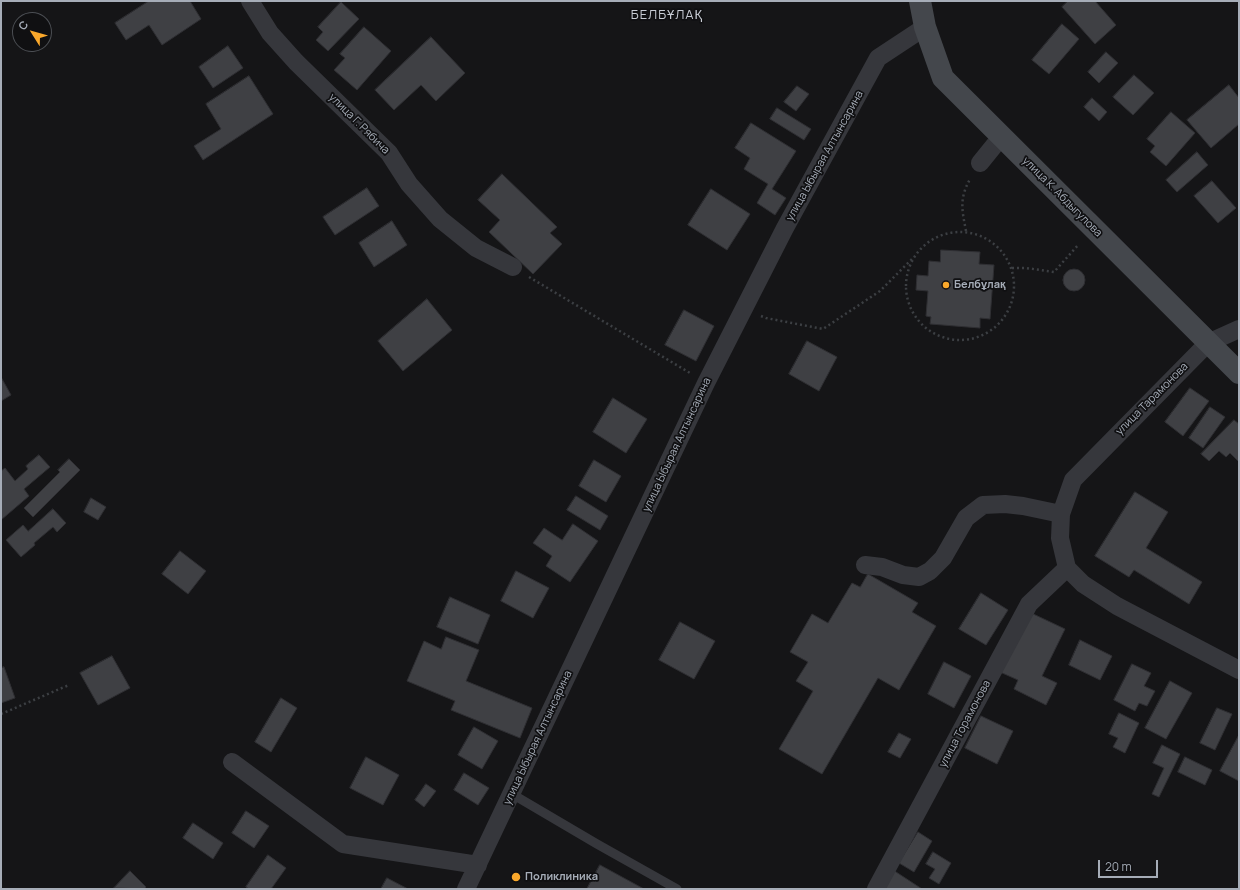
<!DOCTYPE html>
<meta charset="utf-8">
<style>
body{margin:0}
#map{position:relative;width:1240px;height:890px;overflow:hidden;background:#151517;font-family:Manrope,sans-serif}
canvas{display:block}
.frame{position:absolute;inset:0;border:2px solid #a6adb8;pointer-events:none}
.north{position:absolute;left:12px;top:12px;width:40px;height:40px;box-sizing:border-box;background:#101012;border:1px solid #4c4f54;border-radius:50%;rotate:307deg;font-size:11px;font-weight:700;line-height:16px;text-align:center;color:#a6adb8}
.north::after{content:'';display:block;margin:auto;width:14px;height:18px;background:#faa82b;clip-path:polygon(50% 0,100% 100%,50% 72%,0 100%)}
.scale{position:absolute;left:1098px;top:860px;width:60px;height:18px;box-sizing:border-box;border:2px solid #a6adb8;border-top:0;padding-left:5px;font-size:12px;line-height:14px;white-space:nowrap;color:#a6adb8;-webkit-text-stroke:3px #101012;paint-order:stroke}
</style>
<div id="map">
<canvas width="1240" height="890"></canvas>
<div class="frame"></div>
<div class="north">С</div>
<div class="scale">20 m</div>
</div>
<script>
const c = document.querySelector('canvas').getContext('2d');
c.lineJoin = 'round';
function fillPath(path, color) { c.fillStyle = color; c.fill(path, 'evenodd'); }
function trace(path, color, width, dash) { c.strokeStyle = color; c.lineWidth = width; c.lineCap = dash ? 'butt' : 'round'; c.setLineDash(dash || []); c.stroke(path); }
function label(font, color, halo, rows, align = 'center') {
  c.font = font + ' Manrope,sans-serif'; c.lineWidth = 3.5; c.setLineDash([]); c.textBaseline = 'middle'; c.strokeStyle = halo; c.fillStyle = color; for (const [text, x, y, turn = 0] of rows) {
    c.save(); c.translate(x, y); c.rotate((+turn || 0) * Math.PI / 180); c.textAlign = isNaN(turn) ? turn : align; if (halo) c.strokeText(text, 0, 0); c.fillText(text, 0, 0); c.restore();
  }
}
const building = new Path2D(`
 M 149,1 L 190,1 L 201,19 L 162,45 L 149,25 L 126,40 L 115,23 Z
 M 1068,1 L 1095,1 L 1116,25 L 1095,44 L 1062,7 Z
 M 341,2 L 359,19 L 328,51 L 316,40 L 323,32 L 318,27 Z
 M 1062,24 L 1079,39 L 1049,74 L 1032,60 Z
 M 364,27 L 391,51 L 357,90 L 334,70 L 345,58 L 340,54 Z
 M 431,37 L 465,73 L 436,101 L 421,85 L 394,110 L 375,90 Z
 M 228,46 L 243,68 L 213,88 L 199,67 Z
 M 1106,52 L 1118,63 L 1099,83 L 1088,72 Z
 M 1134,75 L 1154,93 L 1133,115 L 1113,97 Z
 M 249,76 L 273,114 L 203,160 L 194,146 L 221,129 L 206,104 Z
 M 1229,85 L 1239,98 L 1239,124 L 1211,148 L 1187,120 Z
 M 797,86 L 809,94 L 796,111 L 784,102 Z
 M 1092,98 L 1107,112 L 1099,121 L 1084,107 Z
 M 777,108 L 811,129 L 804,140 L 770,119 Z
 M 1171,112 L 1195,133 L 1166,166 L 1150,152 L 1155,146 L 1147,139 Z
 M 751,123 L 796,151 L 772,189 L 786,198 L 775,215 L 757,203 L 768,184 L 744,169 L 750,158 L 735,148 Z
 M 1197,152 L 1208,165 L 1177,192 L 1166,180 Z
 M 502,174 L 557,227 L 550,233 L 562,244 L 533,274 L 489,232 L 500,220 L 478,200 Z
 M 1212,181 L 1236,208 L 1218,223 L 1194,196 Z
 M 367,188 L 379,206 L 335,235 L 323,217 Z
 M 711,189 L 750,214 L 727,250 L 688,225 Z
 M 392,221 L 407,245 L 374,267 L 359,243 Z
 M 941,250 L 980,252 L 979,264 L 994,265 L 990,319 L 980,318 L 980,328 L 930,324 L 931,317 L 926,316 L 928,291 L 916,290 L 917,275 L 928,276 L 929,261 L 940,262 Z
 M1063 280a11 11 0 1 1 22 0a11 11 0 1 1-22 0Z
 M 427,299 L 452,330 L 403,371 L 378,341 Z
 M 684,310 L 714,326 L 696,361 L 665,345 Z
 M 807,341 L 837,357 L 819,391 L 789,374 Z
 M 1,377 L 11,395 L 1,401 Z
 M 1190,388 L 1209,401 L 1183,436 L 1165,422 Z
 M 613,398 L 647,419 L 626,453 L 593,432 Z
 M 1210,407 L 1225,417 L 1203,448 L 1189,438 Z
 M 1234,420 L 1239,424 L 1239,462 L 1230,453 L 1226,457 L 1219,451 L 1209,461 L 1201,454 Z
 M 39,455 L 50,467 L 24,489 L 29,496 L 1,520 L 1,471 L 5,468 L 15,481 L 28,469 L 26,466 Z
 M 69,459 L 80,470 L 33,517 L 24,508 L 60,472 L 58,470 Z
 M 594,460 L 621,476 L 606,502 L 579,486 Z
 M 1135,492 L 1168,512 L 1146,548 L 1202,582 L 1189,604 L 1134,570 L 1129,577 L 1095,556 Z
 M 576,496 L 608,516 L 600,530 L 567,510 Z
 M 91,498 L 106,507 L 98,520 L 84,512 Z
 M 53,509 L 66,523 L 57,532 L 53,527 L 34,543 L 35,545 L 21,557 L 6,540 L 23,525 L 28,531 Z
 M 573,524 L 598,541 L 570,582 L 546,566 L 552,556 L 533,543 L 544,528 L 562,540 Z
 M 180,551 L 206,571 L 188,594 L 162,574 Z
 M 516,571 L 549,588 L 533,618 L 501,601 Z
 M 868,574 L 918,603 L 912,612 L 936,626 L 899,690 L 878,678 L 822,774 L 779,749 L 813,691 L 796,681 L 808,662 L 790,652 L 812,614 L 828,623 L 852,583 L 860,587 Z
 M 981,593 L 1008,610 L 986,645 L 959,629 Z
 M 450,597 L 490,615 L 478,644 L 437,627 Z
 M 1029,612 L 1065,629 L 1042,676 L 1057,683 L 1046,705 L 1014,689 L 1018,680 L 1000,672 Z
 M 680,622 L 715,641 L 694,679 L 659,660 Z
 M 446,637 L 479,650 L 466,681 L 532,708 L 520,738 L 451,710 L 455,701 L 407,681 L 424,641 L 441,649 Z
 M 1080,640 L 1112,656 L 1100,680 L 1069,665 Z
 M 112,656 L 130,688 L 98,705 L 80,673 Z
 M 944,662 L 971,676 L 954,708 L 928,694 Z
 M 1132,664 L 1151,673 L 1144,686 L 1155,691 L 1147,706 L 1139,703 L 1135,711 L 1114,700 Z
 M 4,667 L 15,698 L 1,703 L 1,668 Z
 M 1170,681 L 1192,693 L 1166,739 L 1145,728 Z
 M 281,698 L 297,708 L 271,752 L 255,742 Z
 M 1217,708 L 1232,714 L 1215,750 L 1200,743 Z
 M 1119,713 L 1139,723 L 1125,753 L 1113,747 L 1118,738 L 1109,734 Z
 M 981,716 L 1013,731 L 997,764 L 965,748 Z
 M 474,727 L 498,741 L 482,769 L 458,755 Z
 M 899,733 L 911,739 L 900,758 L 888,752 Z
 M 1239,735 L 1239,781 L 1220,771 Z
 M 1162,745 L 1180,754 L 1159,797 L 1152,794 L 1164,768 L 1153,763 Z
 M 366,757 L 399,775 L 383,805 L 350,788 Z
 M 1185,757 L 1212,770 L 1205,785 L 1178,772 Z
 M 464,773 L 489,788 L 478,805 L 454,790 Z
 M 426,784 L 436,791 L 424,807 L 415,800 Z
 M 246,811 L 269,826 L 254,848 L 232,833 Z
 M 193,823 L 223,843 L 213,859 L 183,838 Z
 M 918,832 L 932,841 L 914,872 L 899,863 Z
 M 933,852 L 951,863 L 939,884 L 929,878 L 935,869 L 926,864 Z
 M 268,855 L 286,868 L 271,889 L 249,889 L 246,887 Z
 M 600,865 L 644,889 L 587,889 Z
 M 893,870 L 922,889 L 881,889 Z
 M 130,871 L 146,887 L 144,889 L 114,888 Z
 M 387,878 L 408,889 L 381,889 Z`);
fillPath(building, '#3f4044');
trace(building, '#2f2f33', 1);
trace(new Path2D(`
 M 966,231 C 962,210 959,199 970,179
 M906 286a54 54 0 1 1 108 0a54 54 0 1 1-108 0Z
 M 1012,268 L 1026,268 L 1054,272 L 1079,244
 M 529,277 L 690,373
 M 761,316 L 766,318 L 823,329 L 880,291 L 912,259
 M 1,714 L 69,685`), '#3c3f43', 2.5, [2, 3]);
trace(new Path2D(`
 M 512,794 L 597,844 L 677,889`), '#36373c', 9);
trace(new Path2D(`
 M 250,1 L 270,33 L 296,62 L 389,153 L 409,184 L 440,219 L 476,248 L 513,267
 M 980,163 L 1001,137
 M 1239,329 L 1208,343 L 1073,480 L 1061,514 L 1060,538 L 1067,568 L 1083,584 L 1117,606 L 1239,670
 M 865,565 L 882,567 L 903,575 L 919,577 L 930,571 L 943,558 L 966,518 L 983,505 L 1005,504 L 1023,506 L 1061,514
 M 232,762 L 343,844 L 478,865
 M 466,889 L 706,383 L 785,228 L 878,58 L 925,27
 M 876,889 L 1029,604 L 1067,568`), '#36373c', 18);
trace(new Path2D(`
 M 920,1 L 925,27 L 943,78 L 1239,373`), '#44474c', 22);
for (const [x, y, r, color] of [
 [946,285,4,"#faa82b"],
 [516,877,5,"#faa82b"]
]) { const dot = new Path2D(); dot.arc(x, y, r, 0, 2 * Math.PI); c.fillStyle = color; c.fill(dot); trace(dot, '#101012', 1.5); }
label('11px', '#a6adb8', '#101012', [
 ["улица Г. Рябича",359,124,45],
 ["улица Ыбырая Алтынсарина",825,156,-61],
 ["улица К. Абдыгулова",1062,197,45],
 ["улица Тарамонова",1152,399,-45],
 ["улица Ыбырая Алтынсарина",677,445,-65],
 ["улица Торамонова",965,724,-62],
 ["улица Ыбырая Алтынсарина",538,738,-65]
]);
label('bold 11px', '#a6adb8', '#101012', [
 ["Белбұлақ",954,285],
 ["Поликлиника",525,877]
], 'left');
c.letterSpacing = '1px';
label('13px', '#c8ccd4', '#101012', [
 ["БЕЛБҰЛАҚ",667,15]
]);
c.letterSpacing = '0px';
</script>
